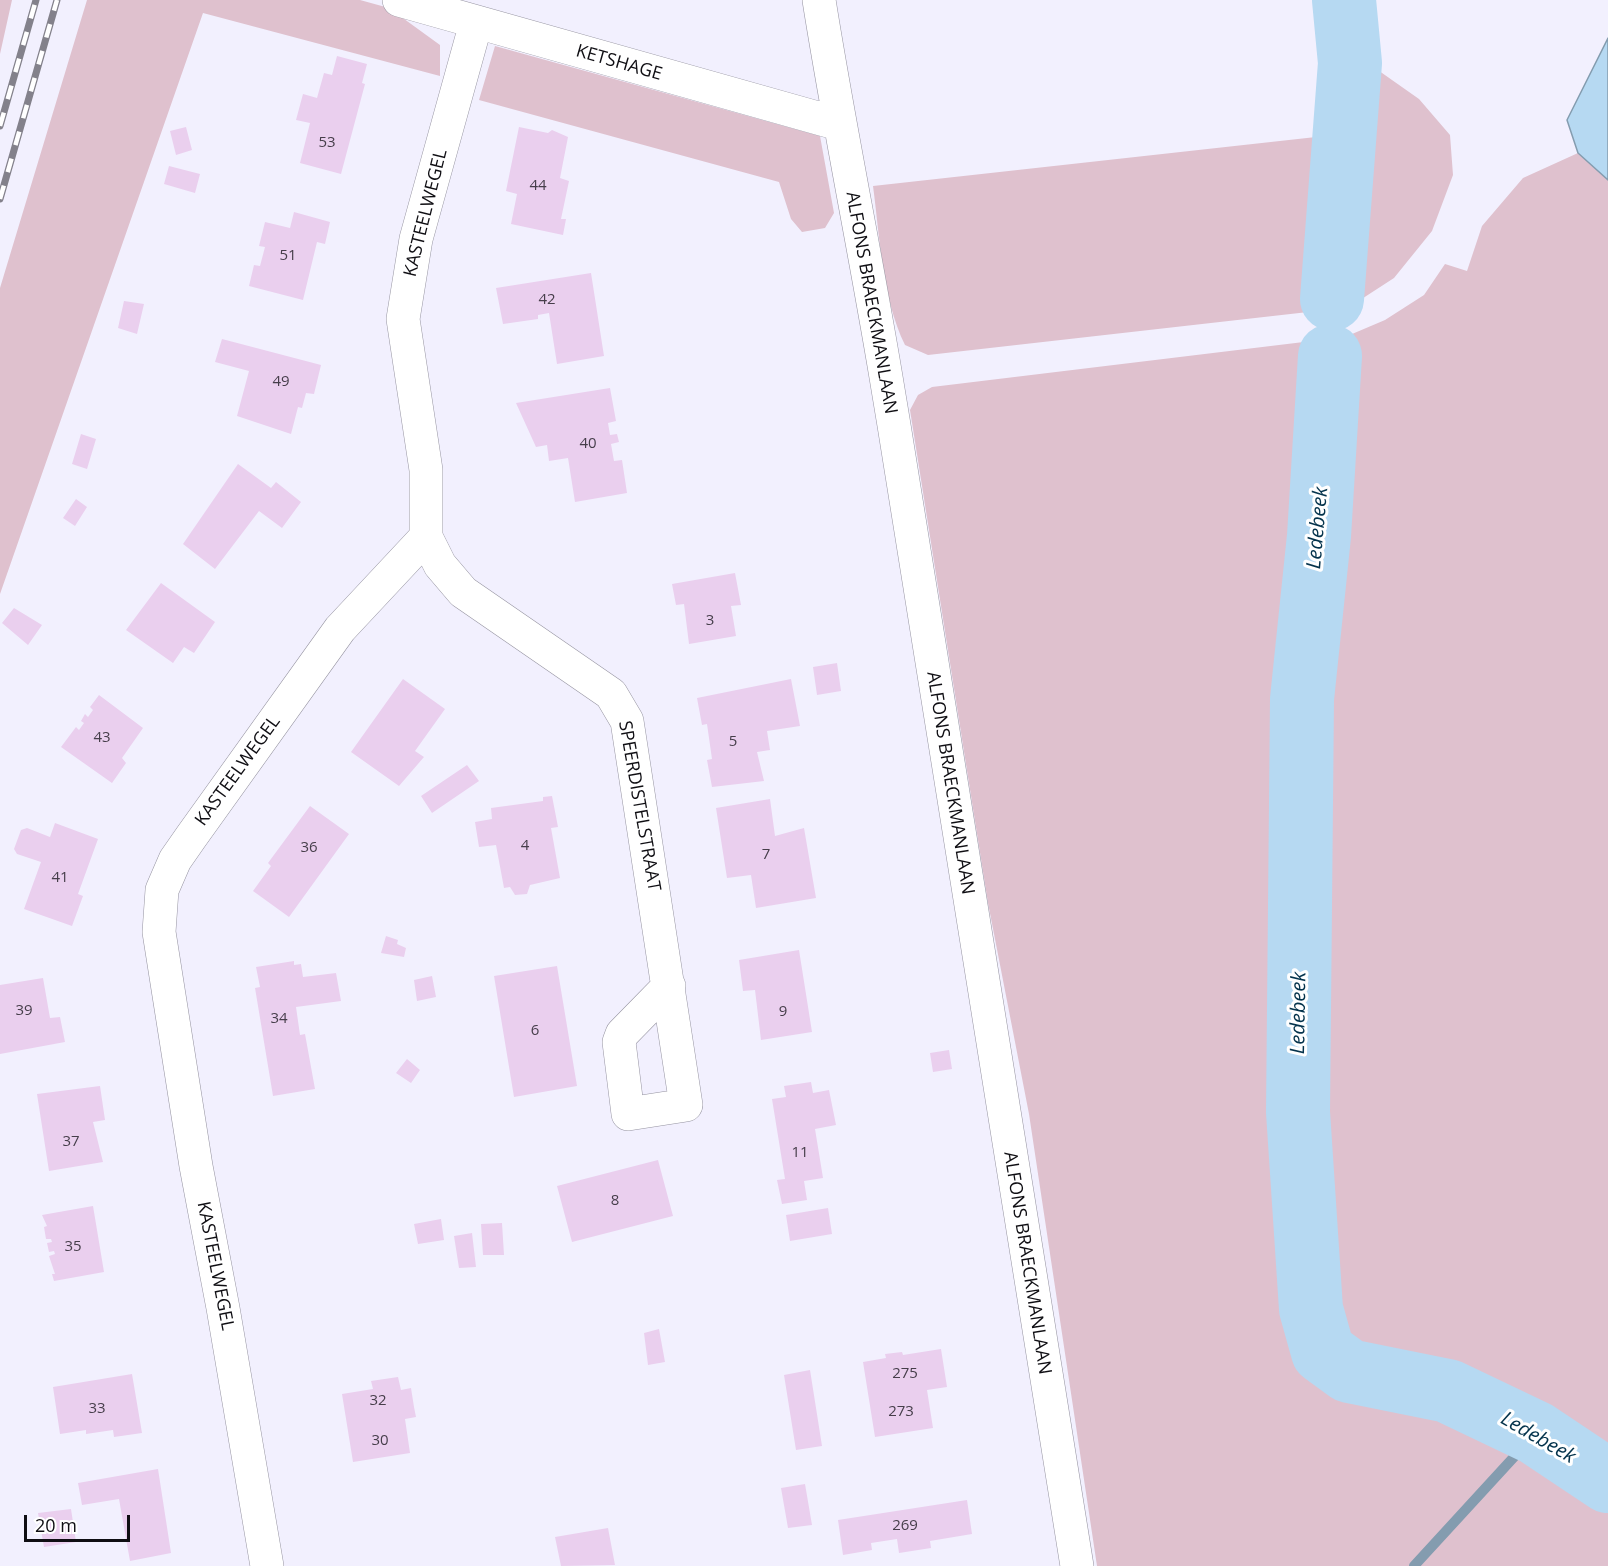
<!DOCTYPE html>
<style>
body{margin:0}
#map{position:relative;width:1608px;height:1566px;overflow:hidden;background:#f2f0fe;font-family:"Open Sans",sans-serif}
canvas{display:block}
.scale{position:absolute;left:24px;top:1515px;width:106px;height:27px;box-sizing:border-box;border:3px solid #0f0e13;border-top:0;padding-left:8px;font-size:18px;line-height:21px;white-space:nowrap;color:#0f0e13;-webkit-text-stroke:4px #fff;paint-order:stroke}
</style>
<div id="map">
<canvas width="1608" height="1566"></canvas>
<div class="scale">20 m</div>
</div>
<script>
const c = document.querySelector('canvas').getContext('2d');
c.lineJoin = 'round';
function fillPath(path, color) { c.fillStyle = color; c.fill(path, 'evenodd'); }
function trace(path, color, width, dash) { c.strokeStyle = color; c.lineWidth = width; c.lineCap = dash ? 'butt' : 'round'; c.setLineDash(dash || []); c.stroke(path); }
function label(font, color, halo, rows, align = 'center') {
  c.font = font + ' "Open Sans",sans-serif'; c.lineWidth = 6; c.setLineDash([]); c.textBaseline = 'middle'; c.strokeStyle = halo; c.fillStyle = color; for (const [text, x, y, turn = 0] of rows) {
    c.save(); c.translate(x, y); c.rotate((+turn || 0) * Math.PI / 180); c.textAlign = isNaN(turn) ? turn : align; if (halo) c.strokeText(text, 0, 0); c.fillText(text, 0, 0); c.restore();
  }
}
fillPath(new Path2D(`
 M 0,0 L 12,0 L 0,54 Z
 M 87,0 L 360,0 L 389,8 L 440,45 L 440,76 L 203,13 L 0,594 L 0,288 Z
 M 1327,0 L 1361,0 L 1365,61 L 1419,99 L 1450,135 L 1453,175 L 1432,231 L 1394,278 L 1357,302 L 1317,311 L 928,355 L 905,345 C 882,297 880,238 873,186 L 1325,136 L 1334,62 Z
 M 495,46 L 820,136 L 834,213 L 825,228 L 802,232 L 791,219 L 779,182 L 479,100 Z
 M 1578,153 L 1608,180 L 1608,1566 L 1097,1566 L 1029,1114 L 988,903 L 910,410 L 918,395 L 932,387 L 1345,337 L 1385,320 L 1424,295 L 1445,264 L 1467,271 L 1482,226 L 1523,178 Z`), '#dfc1ce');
const water = new Path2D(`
 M 1608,38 L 1608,180 L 1578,153 L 1567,120 Z`);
fillPath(water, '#b6d9f2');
trace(water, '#849caf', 1.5);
trace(new Path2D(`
 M 1414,1566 L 1536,1433`), '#849caf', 10);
trace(new Path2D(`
 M 1332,299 L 1350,63 L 1344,0
 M 1330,356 L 1319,536 L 1302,699 L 1298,1112 L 1311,1309 L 1323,1352 L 1349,1371 L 1448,1391 L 1536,1433 L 1608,1481`), '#b6d9f2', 64);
fillPath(new Path2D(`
 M 337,56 L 367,64 L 362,83 L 365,84 L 341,174 L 300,163 L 310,123 L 296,120 L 303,94 L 317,98 L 324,73 L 332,75 Z
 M 186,127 L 192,150 L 176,155 L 170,131 Z
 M 519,127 L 548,133 L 552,130 L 568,137 L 560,178 L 569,181 L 561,219 L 566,219 L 563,235 L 511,224 L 517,194 L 506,191 Z
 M 169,166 L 200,174 L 195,193 L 164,184 Z
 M 294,212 L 330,222 L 325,244 L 317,242 L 303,300 L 249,286 L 254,265 L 260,266 L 265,247 L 259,246 L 265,222 L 290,228 Z
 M 591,273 L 604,356 L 557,364 L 549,313 L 538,315 L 538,319 L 503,324 L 496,288 Z
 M 124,301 L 144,304 L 137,334 L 118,328 Z
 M 222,339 L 321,365 L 314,394 L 306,393 L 302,408 L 298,407 L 291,434 L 237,416 L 249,371 L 215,362 Z
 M 610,388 L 616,421 L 608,423 L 610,435 L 617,434 L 619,442 L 611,444 L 614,461 L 622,460 L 627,493 L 575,502 L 568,458 L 549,461 L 547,445 L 536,447 L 516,403 Z
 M 81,434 L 96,439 L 87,469 L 72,464 Z
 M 238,464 L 271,488 L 276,482 L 301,502 L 282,528 L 259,511 L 215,569 L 183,544 Z
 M 76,499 L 87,507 L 75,526 L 63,518 Z
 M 735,573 L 741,605 L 731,606 L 736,636 L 689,644 L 684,604 L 676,605 L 672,584 Z
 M 161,583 L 215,622 L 194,653 L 184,647 L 173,663 L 126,630 Z
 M 14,608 L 42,625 L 28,645 L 2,623 Z
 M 837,663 L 841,691 L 817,695 L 813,667 Z
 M 403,679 L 445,709 L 415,751 L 424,757 L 399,786 L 351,752 Z
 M 791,679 L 800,726 L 767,731 L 770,750 L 757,752 L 764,781 L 712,787 L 707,760 L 712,759 L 707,724 L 702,725 L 697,698 Z
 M 99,695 L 143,728 L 122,758 L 126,763 L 112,783 L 61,747 L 76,727 L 79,730 L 84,723 L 81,721 L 85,714 L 88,717 L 93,710 L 90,707 Z
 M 467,765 L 479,781 L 432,813 L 421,796 Z
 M 552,796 L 558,827 L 551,828 L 560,878 L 530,885 L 527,894 L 515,895 L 510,887 L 504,888 L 496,845 L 479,847 L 475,822 L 492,819 L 491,808 L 543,801 L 543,797 Z
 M 770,799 L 775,836 L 804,828 L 816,898 L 756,908 L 751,875 L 727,878 L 716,808 Z
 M 310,806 L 349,834 L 289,917 L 253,891 L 271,866 L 268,863 Z
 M 55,823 L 98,839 L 78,894 L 83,896 L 72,926 L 24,909 L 41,862 L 17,854 L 14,849 L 21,830 L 27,828 L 50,837 Z
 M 386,936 L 398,940 L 397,944 L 406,948 L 404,957 L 381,953 Z
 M 799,950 L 812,1032 L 761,1040 L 755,990 L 743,991 L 739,960 Z
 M 294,961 L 294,965 L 301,964 L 303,977 L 336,973 L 341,1001 L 296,1007 L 300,1035 L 305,1034 L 315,1089 L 273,1096 L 255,988 L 260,987 L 256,967 Z
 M 557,966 L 577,1086 L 514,1097 L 494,976 Z
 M 432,976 L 436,997 L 417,1001 L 414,980 Z
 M 43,978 L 50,1018 L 60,1017 L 65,1042 L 0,1054 L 0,985 Z
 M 949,1050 L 952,1069 L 933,1072 L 930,1053 Z
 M 407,1059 L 420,1070 L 411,1083 L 396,1073 Z
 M 811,1082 L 813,1093 L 829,1090 L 836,1125 L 815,1129 L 823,1178 L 804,1181 L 807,1200 L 782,1204 L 777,1180 L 785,1179 L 772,1099 L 786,1097 L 784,1086 Z
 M 100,1086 L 105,1120 L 93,1122 L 103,1162 L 49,1171 L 37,1094 Z
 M 658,1160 L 673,1216 L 572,1242 L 557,1186 Z
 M 93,1206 L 104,1272 L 54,1281 L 52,1274 L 55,1274 L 49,1256 L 55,1254 L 54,1251 L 49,1252 L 47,1243 L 52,1242 L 51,1239 L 46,1239 L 44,1227 L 47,1226 L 42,1215 Z
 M 828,1208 L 832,1234 L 790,1241 L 786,1215 Z
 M 441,1219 L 444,1240 L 418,1244 L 414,1224 Z
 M 502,1223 L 504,1255 L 483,1255 L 481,1224 Z
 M 472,1233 L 476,1267 L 459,1268 L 454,1236 Z
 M 659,1329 L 665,1362 L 648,1365 L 644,1333 Z
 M 941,1349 L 947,1387 L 927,1390 L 933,1428 L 875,1437 L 863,1362 L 886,1358 L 885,1354 L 902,1352 L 903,1355 Z
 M 810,1370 L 822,1446 L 796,1450 L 784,1375 Z
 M 132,1374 L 142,1433 L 114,1437 L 113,1430 L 86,1434 L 86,1430 L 60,1434 L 53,1387 Z
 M 398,1377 L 401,1390 L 411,1388 L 414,1407 L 416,1417 L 405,1419 L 410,1453 L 353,1462 L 342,1394 L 373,1389 L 371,1381 Z
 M 158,1469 L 171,1553 L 130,1561 L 119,1499 L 82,1505 L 78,1483 Z
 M 805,1484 L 812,1525 L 788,1528 L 781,1488 Z
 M 967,1500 L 972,1534 L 930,1541 L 931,1548 L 899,1553 L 897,1539 L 871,1543 L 872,1550 L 843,1555 L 838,1520 Z
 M 71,1509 L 76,1542 L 44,1547 L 38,1513 Z
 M 608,1528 L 615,1565 L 561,1566 L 555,1537 Z`), '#eacfee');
const minor = new Path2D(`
 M 399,0 L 839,124
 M 819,0 C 839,126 865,251 886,377 C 952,773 1012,1170 1077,1566
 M 426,537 L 440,565 L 463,592 L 611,694 L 627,721 L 686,1105 L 628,1114 L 619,1042 L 622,1034 L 669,986
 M 267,1566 L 223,1308 L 196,1166 L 159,932 L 162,890 L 175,860 L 191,837 L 340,629 L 426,537 L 426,470 L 403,319 L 416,239 L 476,23`);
trace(minor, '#9593a0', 34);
trace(minor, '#fff', 33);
const rail = new Path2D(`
 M 0,126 L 36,0
 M 0,199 L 57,0`);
trace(rail, '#83818b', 7);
trace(rail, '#fff', 4.5, [14]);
label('15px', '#463e4a', null, [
 ["53",327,143],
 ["44",538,186],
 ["51",288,256],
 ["42",547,300],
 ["49",281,382],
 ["40",588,444],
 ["3",710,621],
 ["43",102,738],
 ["5",733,742],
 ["4",525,846],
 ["36",309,848],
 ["7",766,855],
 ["41",60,878],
 ["39",24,1011],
 ["9",783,1012],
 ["34",279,1019],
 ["6",535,1031],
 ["37",71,1142],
 ["11",800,1153],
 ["8",615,1201],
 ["35",73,1247],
 ["275",905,1374],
 ["32",378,1401],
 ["33",97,1409],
 ["273",901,1412],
 ["30",380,1441],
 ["269",905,1526]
]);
label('18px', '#0f0e13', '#fff', [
 ["KETSHAGE",619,63,16],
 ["KASTEELWEGEL",426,213,-76],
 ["ALFONS BRAECKMANLAAN",871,303,80],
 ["KASTEELWEGEL",238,771,-54],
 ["ALFONS BRAECKMANLAAN",950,783,81],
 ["SPEERDISTELSTRAAT",639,806,80],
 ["ALFONS BRAECKMANLAAN",1027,1263,81],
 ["KASTEELWEGEL",215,1266,79]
]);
label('italic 20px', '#04334c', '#fff', [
 ["Ledebeek",1318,528,-85],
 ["Ledebeek",1299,1013,-89],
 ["Ledebeek",1538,1438,30]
]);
</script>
